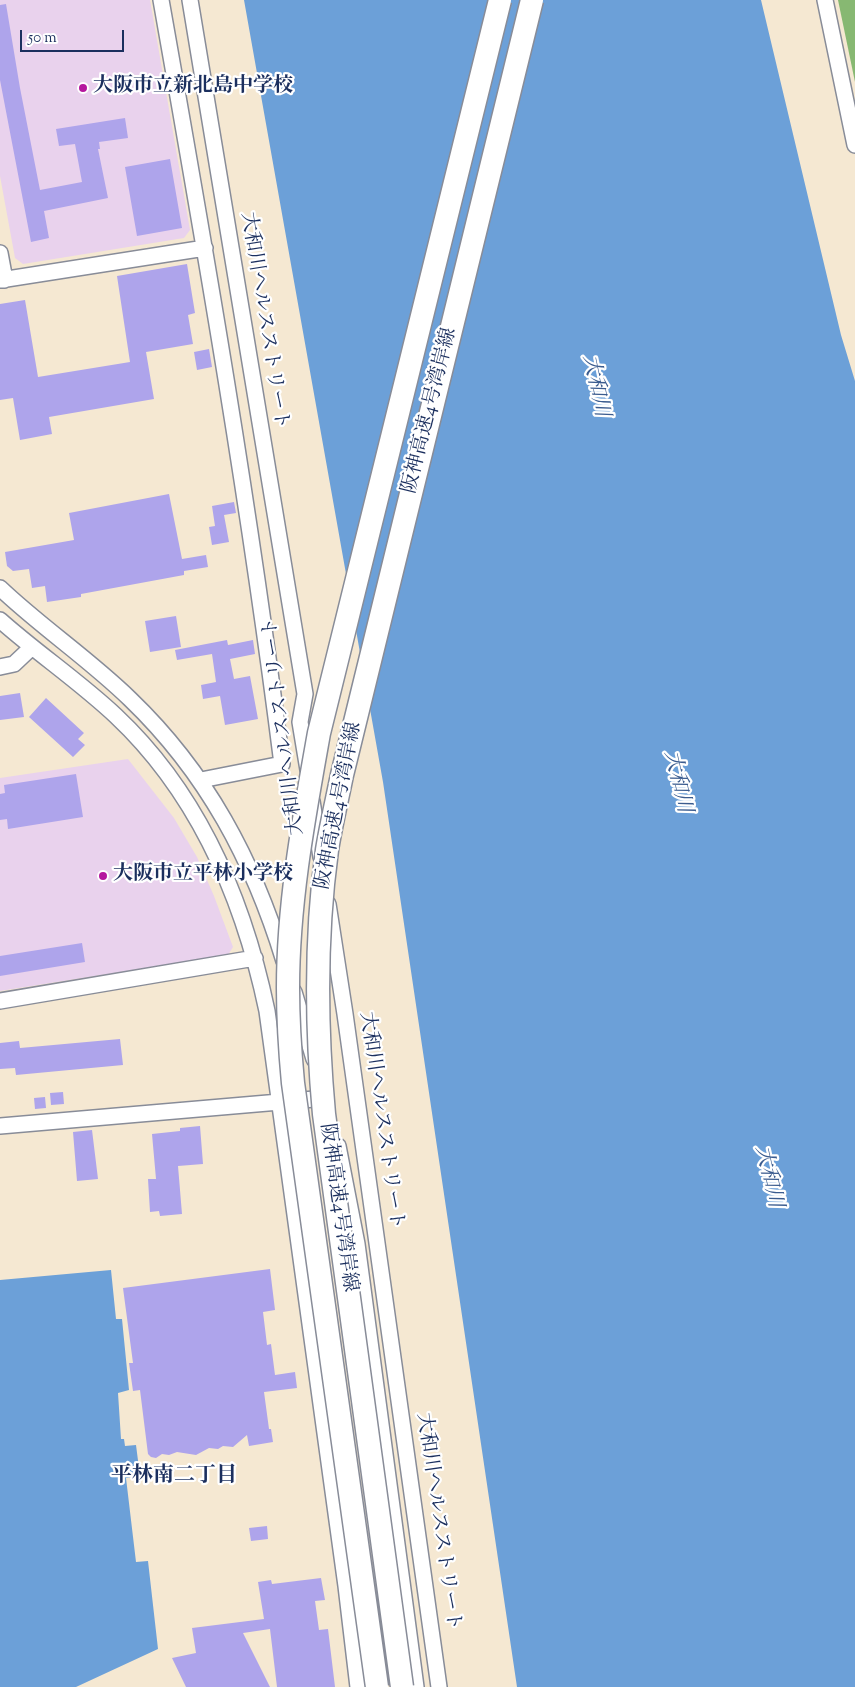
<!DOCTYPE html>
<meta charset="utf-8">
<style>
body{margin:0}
#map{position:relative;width:855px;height:1687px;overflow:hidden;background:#f5e8d2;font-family:"Sorts Mill Goudy",serif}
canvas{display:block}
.scale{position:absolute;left:20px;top:30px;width:104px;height:22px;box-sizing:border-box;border:2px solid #1b2f5e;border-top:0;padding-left:6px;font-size:15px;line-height:18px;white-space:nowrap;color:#1b2f5e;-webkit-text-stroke:4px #fff;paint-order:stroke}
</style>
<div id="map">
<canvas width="855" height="1687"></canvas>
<div class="scale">50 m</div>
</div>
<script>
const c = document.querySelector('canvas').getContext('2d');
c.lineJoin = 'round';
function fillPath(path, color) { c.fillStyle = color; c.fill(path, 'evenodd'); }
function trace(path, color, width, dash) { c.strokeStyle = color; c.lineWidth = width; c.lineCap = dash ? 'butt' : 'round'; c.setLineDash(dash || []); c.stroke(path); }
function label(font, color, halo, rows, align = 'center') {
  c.font = font + ' "Sorts Mill Goudy","Noto Serif JP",serif'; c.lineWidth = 4.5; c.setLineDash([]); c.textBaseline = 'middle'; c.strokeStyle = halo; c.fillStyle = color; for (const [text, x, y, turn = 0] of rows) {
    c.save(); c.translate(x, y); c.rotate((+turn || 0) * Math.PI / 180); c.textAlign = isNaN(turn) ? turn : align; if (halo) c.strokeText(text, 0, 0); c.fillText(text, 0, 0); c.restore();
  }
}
fillPath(new Path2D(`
 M 0,0 L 150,0 L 190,230 L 184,238 L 23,264 L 15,258 L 0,176 Z
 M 128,759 L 174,818 L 197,857 L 214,896 L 233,947 L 228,955 L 0,991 L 0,778 Z`), '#e9d2ed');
fillPath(new Path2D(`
 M 838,0 L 855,0 L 855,82 Z`), '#87b872');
fillPath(new Path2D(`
 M 244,0 L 761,0 L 841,335 L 855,381 L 855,1687 L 517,1687 L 383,782 Z
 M 111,1270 L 116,1319 L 122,1319 L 129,1390 L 118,1393 L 121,1439 L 124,1439 L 125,1446 L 136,1445 L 140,1476 L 126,1478 L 136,1562 L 148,1561 L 158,1649 L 76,1687 L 0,1687 L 0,1280 Z`), '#6ca0d8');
fillPath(new Path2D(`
 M 6,4 L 20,88 L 40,190 L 82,182 L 75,144 L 59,146 L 56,129 L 125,118 L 128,138 L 99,142 L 100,149 L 98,149 L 108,198 L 44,211 L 49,238 L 31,242 L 0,80 L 0,5 Z
 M 170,159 L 182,228 L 137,236 L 125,167 Z
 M 187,264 L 195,313 L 188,315 L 193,344 L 146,352 L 154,399 L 49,417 L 52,434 L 20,440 L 13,398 L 0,400 L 0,304 L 25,300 L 38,377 L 130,362 L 117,276 Z
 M 209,349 L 212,367 L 197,370 L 194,352 Z
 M 169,494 L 182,559 L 206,555 L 208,567 L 184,571 L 184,575 L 81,594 L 81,597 L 47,602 L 45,586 L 32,588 L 29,569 L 13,571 L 7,566 L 5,552 L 74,540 L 69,513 Z
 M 234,502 L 236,513 L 224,515 L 229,542 L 212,545 L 209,527 L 215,526 L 212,506 Z
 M 176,616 L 181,647 L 150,652 L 145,621 Z
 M 227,640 L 228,645 L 253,640 L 255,654 L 230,659 L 234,679 L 250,676 L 258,719 L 225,725 L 220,696 L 203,699 L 201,685 L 216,682 L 212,654 L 177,660 L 175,650 Z
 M 20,693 L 24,717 L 0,720 L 0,696 Z
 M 46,698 L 84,733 L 78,739 L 85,745 L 73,757 L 29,717 Z
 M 76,774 L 83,817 L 8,829 L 7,819 L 0,820 L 0,794 L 5,793 L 4,785 Z
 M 82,943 L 85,962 L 0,976 L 0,956 Z
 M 120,1039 L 123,1065 L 16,1075 L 15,1068 L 0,1069 L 0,1043 L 19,1041 L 20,1048 Z
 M 63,1092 L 64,1104 L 51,1105 L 50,1093 Z
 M 45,1097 L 46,1108 L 35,1109 L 34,1098 Z
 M 200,1126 L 203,1164 L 178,1166 L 182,1214 L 160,1216 L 159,1211 L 150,1212 L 148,1179 L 156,1179 L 152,1134 L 180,1131 L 180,1128 Z
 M 92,1130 L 98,1179 L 77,1181 L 73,1132 Z
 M 270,1269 L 275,1310 L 263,1312 L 267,1345 L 271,1344 L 275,1375 L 295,1372 L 297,1388 L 264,1392 L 269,1429 L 271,1429 L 273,1442 L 249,1446 L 247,1435 L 233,1447 L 223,1446 L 218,1449 L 209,1448 L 196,1455 L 177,1452 L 169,1455 L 162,1454 L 156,1458 L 151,1457 L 148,1454 L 140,1390 L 133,1391 L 129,1363 L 133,1363 L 123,1288 Z
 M 267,1526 L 268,1539 L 251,1541 L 249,1528 Z
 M 321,1578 L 325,1600 L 315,1601 L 319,1630 L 328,1629 L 335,1687 L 277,1687 L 270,1629 L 243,1633 L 270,1687 L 186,1687 L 172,1658 L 196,1653 L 192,1628 L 264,1619 L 258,1582 L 271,1580 L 272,1584 Z`), '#aea4eb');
const minor = new Path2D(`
 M 161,0 C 206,254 250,508 282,764 L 201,780
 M 190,0 L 305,694 L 300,722 L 308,770
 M 825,0 L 855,145
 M 0,253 L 5,280
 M 0,280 L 205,248
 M 0,588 C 41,627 89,659 130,699 C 207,773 253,860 284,961
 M 0,620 C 37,653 80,682 116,716 C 200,795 244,901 267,1011 L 346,1586 L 358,1687
 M 0,667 L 14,664 L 32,647
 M 312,801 L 321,857
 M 328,904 L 345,1014 L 439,1687
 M 294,992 L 314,1059
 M 0,1001 L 255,958
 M 0,1126 L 326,1098
 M 338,1146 L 357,1244 L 416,1687`);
trace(minor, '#888c98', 18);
trace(minor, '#fff', 15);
const highwayBridge = new Path2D(`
 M 377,1687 L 293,1083 C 290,1051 288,1019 288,988 C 288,902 304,817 319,733 L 500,0
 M 402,1687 L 324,1114 C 316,1026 315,938 327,850 C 331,825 337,800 342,775 L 532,0`);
trace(highwayBridge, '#888c98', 25, []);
trace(highwayBridge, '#fff', 22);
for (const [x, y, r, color] of [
 [83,88,5,"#b5179e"],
 [103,876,5,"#b5179e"]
]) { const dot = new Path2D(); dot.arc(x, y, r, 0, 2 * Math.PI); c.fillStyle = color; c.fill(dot); trace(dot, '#fff', 2); }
label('bold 20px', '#1b2f5e', '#fff', [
 ["大阪市立新北島中学校",93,88],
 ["大阪市立平林小学校",113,876]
], 'left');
label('20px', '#1b2f5e', '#fff', [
 ["大和川ヘルスストリート",263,321,81],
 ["阪神高速4号湾岸線",431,411,-76],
 ["大和川ヘルスストリート",285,726,-97],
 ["阪神高速4号湾岸線",340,806,-79],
 ["大和川ヘルスストリート",380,1121,82],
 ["阪神高速4号湾岸線",337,1208,82],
 ["大和川ヘルスストリート",437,1522,82]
]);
label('italic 21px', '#3b5c8f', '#fff', [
 ["大和川",594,386,78],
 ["大和川",676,782,77],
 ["大和川",767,1177,77]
]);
label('bold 21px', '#1b2f5e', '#fff', [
 ["平林南二丁目",174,1477]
]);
</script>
